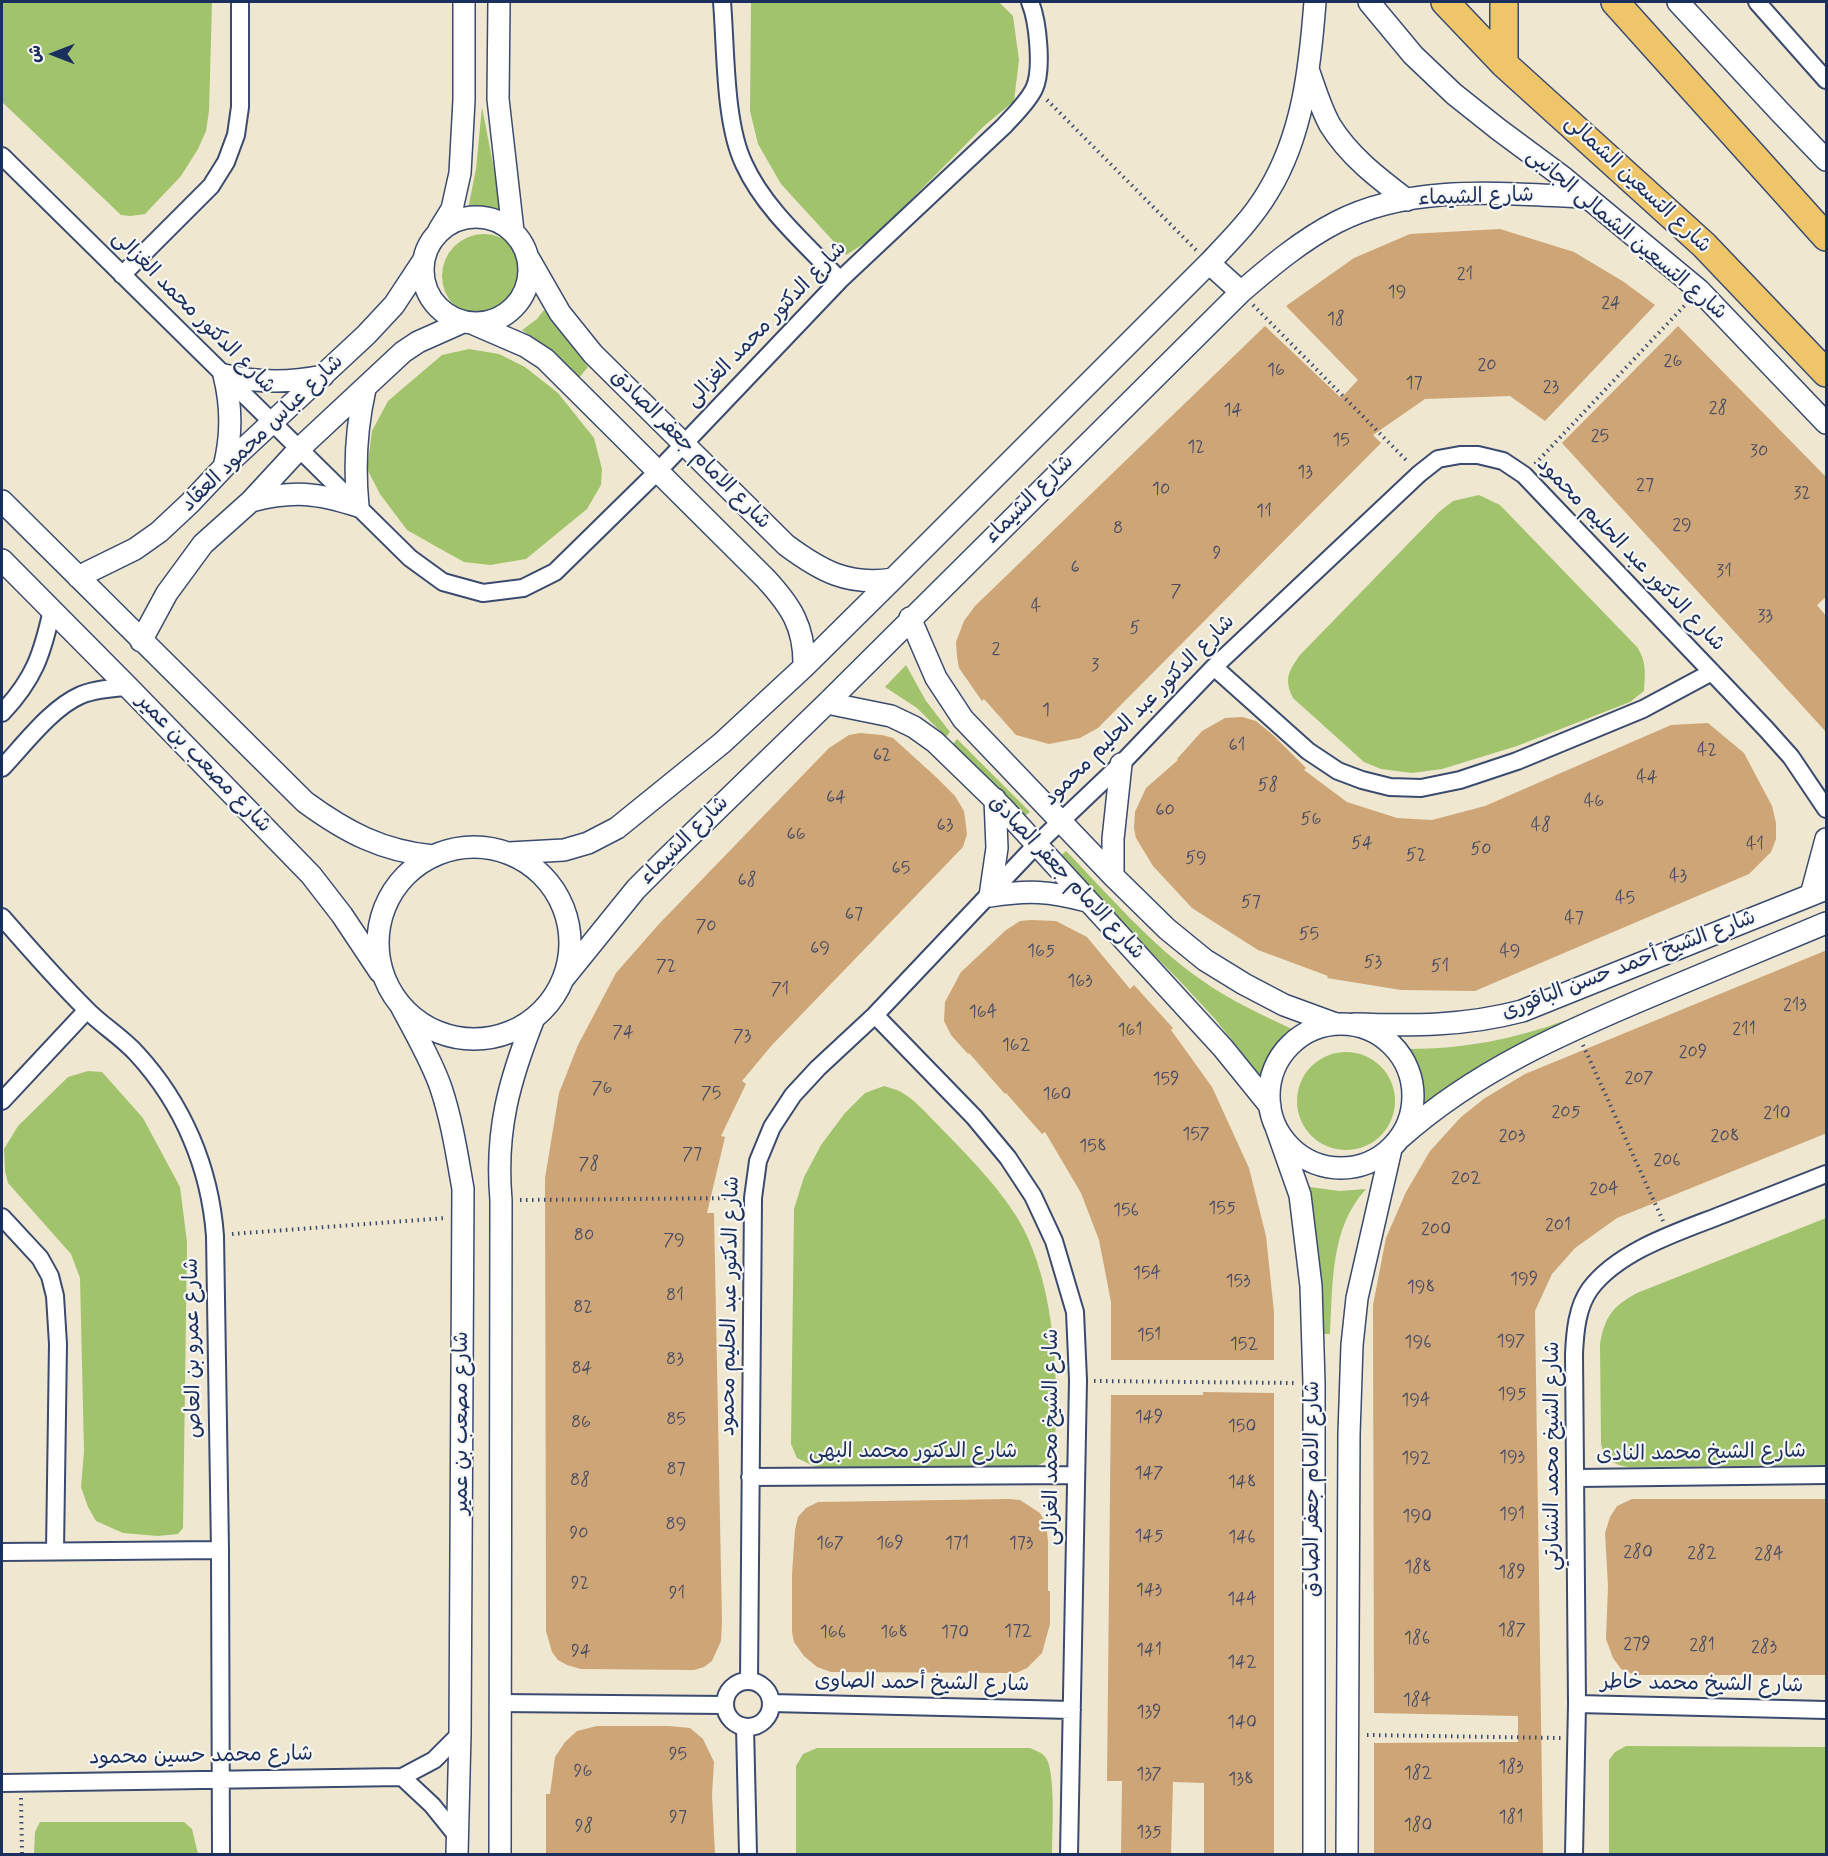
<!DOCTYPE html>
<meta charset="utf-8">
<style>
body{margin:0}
#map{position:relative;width:1828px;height:1856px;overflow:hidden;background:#f0e7d1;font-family:Mynerve,"Playpen Sans Arabic",sans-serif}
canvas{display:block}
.frame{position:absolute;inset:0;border:3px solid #1b2f5e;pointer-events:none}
.north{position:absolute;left:24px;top:24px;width:60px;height:60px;-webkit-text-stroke:4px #f6f6f2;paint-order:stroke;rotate:270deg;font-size:16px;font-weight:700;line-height:24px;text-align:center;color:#1b2f5e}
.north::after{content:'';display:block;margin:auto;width:21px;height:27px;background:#1b2f5e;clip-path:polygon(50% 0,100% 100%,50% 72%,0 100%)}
</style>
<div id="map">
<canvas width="1828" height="1856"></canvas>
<div class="frame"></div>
<div class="north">ش</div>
</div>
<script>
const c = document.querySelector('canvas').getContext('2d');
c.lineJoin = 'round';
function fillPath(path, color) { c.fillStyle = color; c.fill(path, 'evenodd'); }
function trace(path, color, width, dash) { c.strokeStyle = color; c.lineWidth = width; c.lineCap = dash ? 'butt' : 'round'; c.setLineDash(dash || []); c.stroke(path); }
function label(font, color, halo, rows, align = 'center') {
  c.font = font + ' Mynerve,"Playpen Sans Arabic",sans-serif'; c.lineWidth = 4.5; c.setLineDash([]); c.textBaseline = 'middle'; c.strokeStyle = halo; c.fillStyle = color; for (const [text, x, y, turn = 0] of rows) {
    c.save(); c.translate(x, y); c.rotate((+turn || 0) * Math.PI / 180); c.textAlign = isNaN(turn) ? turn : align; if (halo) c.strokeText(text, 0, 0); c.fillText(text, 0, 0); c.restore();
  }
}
fillPath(new Path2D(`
 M 2,2 L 212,2 L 209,111 L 206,131 L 198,149 L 181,176 L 145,214 L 130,216 L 121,215 L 2,102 Z
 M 751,2 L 999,2 L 1013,16 L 1019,60 L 1014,101 L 984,126 L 873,238 L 846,255 L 781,184 L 758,144 L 750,111 Z
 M 482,107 L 502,211 L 468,209 L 476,169 Z
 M442 276a42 42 0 1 1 84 0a42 42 0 1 1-84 0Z
 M 544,310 L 588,367 L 578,379 L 548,349 L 522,330 L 537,319 Z
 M 469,349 L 499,354 L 525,367 L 558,393 L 594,438 L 602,469 L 601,485 L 587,509 L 526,559 L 490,565 L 464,562 L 437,547 L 407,530 L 380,494 L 367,469 L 372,431 L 388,401 L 442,355 Z
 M 1479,495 L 1500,505 L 1637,647 C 1647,662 1645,674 1644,691 L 1630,702 L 1517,746 L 1442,769 L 1412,773 L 1381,769 L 1364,762 L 1293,698 C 1284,679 1288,672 1300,655 L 1439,512 L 1453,501 Z
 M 906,665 L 926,701 L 950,732 L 946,737 L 917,708 L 885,687 Z
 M 957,739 L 1030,812 L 1023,817 L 953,744 Z
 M 1066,851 C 1109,895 1150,944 1200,979 C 1230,1001 1265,1016 1298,1032 L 1278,1051 L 1260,1076 L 1215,1019 L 1178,979 L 1057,859 Z
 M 1566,1020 L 1568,1028 L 1495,1057 L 1425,1104 L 1417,1061 L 1410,1049 C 1463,1049 1516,1039 1566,1020 Z
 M1297 1101a49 49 0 1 1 98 0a49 49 0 1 1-98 0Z
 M 88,1071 L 102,1072 L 143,1118 L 180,1187 L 187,1242 L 183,1528 L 178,1534 L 158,1536 L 123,1533 L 96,1521 L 88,1507 L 81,1487 L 84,1451 L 80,1278 L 71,1254 L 8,1183 L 5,1171 L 4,1149 L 18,1126 L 68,1077 Z
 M 884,1086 C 889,1088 896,1089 901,1092 C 914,1099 925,1112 935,1122 C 963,1151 997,1184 1018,1219 C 1049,1271 1057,1348 1056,1408 C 1056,1425 1057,1447 1045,1461 C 1042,1464 1034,1467 1030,1470 L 820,1469 L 797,1458 L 791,1444 L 794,1209 L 804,1177 L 821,1145 L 845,1113 L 865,1093 Z
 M 1310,1187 L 1339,1191 L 1366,1189 C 1330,1228 1333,1284 1330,1334 L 1322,1334 L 1320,1272 Z
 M 1826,1218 L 1826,1465 L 1629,1467 C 1614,1465 1603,1459 1601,1443 L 1600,1344 C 1605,1316 1613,1306 1637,1293 Z
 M 1626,1746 L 1826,1747 L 1826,1854 L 1609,1854 L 1609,1760 L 1615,1752 Z
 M 817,1748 L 1030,1748 C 1036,1751 1042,1752 1046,1758 C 1056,1773 1052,1834 1052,1854 L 796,1854 L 796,1766 L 803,1754 Z
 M 40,1822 L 184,1822 L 192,1829 L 198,1854 L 34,1854 L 35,1832 Z`), '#a1c36c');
fillPath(new Path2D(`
 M 1500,229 L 1574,252 L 1624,282 L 1655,305 L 1545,421 L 1510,396 L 1425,399 L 1373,435 L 1381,443 L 1098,728 L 1080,738 L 1049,744 L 1016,735 L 984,699 L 982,701 L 959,668 L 957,656 L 956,642 L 964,621 L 975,606 L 1265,326 L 1341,398 L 1358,380 L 1286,306 L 1354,258 L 1410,234 Z
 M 1678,326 L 1827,478 L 1827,596 L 1817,605 L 1827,617 L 1827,733 L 1562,443 Z
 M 1242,717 L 1256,721 L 1273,735 L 1306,768 L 1304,770 L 1347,802 L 1397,818 L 1432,820 L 1485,806 L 1671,725 L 1708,723 L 1744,753 L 1772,806 L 1776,823 L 1776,839 L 1771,852 L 1749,874 L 1475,991 L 1401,990 L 1327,978 L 1328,976 L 1258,950 L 1192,908 L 1153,866 L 1136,838 L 1134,828 L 1135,812 L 1146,788 L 1178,760 L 1177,759 L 1202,731 L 1225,718 Z
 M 860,733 L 882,735 L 893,738 L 936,777 L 955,796 L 964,811 L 967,834 L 963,847 L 772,1045 L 742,1081 L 746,1084 L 721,1136 L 725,1137 L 707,1213 L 714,1213 L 722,1622 L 721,1641 L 712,1661 L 704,1667 L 694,1670 L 581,1669 L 567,1665 L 558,1660 L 552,1652 L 546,1631 L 546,1616 L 545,1178 L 559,1093 L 578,1045 L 616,973 L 659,924 L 829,748 L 849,735 Z
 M 1031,920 L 1056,921 L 1087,937 L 1130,989 L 1134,985 L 1173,1028 L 1171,1030 L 1212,1087 L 1249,1168 L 1266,1236 L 1274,1312 L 1274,1360 L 1111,1360 L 1111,1302 L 1099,1240 L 1081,1193 L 1045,1132 L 1042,1134 L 1006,1093 L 1005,1094 L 969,1053 L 968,1054 L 951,1035 L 944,1021 L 945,1002 L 961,972 L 1006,930 L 1020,921 Z
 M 1827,950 L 1827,1133 L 1617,1218 L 1575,1248 L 1552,1274 L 1535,1311 L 1543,1854 L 1374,1854 L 1374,1743 L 1518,1742 L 1518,1716 L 1374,1713 L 1373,1305 L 1386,1238 L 1406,1192 L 1430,1151 L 1461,1117 L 1485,1098 L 1525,1074 Z
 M 1203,1392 L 1274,1393 L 1274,1854 L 1204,1854 L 1204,1783 L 1173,1782 L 1171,1854 L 1121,1854 L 1122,1781 L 1107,1781 L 1111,1395 L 1203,1395 Z
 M 1009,1499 L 1020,1500 L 1040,1513 L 1046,1524 L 1048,1541 L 1048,1591 L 1050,1591 L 1050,1624 L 1042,1653 L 1027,1668 L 1016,1673 L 831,1672 L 817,1667 L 804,1656 L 794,1642 L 792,1632 L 792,1574 L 795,1530 L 798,1517 L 806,1508 L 818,1502 Z
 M 1632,1499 L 1827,1499 L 1827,1675 L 1635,1675 L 1621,1669 L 1613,1658 L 1606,1639 L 1608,1586 L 1605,1533 L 1610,1517 L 1617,1506 Z
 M 597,1726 L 668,1726 L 690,1728 L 703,1739 L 714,1762 L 712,1795 L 715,1854 L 546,1854 L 546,1794 L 550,1794 L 555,1757 L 565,1742 L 577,1731 Z`), '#cda576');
const minor = new Path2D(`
 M 722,2 C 726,48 724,123 744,164 C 765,210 807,245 840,280
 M 1757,2 L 1826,80
 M 2,156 L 410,558 L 443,582 L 483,593 L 523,588 L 555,572 L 659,470 L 840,280 L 1004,126 C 1014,115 1027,103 1034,89 C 1043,71 1038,21 1030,2
 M 122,275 L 211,186 L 226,162 L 236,135 L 240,107 L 240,2
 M 1214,667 L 1308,751 L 1338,771 L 1362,780 L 1390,787 L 1421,788 L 1460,780 L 1517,761 L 1643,709 L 1712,672
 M 2,713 C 34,679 42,655 52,610
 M 2,768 C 24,745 51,708 81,695 C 96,689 113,688 128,687
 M 2,917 C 29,948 56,979 85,1008 C 101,1025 122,1037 137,1054 C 183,1104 210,1168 215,1236 L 220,1550 L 221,1854
 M 875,1015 L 974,1117 L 1008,1158 L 1033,1196 L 1054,1241 L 1075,1312 L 1078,1380 L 1069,1854
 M 2,1101 L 87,1010
 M 2,1217 L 40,1258 L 50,1276 L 55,1296 L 58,1344 L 55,1551
 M 750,1477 L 1076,1475
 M 1577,1478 L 1826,1475
 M 2,1552 L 220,1550
 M 749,1681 L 753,1198 L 758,1161 L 772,1127 L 793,1095 L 818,1068 L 875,1015 L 1037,844 L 1121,764 L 1214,667 L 1419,474 L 1438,459 L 1460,455 L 1478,455 L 1503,461 L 1524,475 L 1766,729 L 1791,757 L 1826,809
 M725 1704a23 23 0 1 1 46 0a23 23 0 1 1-46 0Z
 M 499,1703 L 725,1705
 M 771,1703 L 1072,1710
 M 1577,1704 L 1826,1710
 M 745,1727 L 748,1854
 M 402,1777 L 432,1805 L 457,1836
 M 2,1783 L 402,1777 L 434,1760 L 460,1734
 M 1574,1854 L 1577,1704 L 1574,1354 C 1575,1332 1577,1307 1590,1289 C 1619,1250 1681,1231 1724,1214 C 1758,1201 1792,1187 1826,1174`);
const tertiary = new Path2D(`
 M 499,2 L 498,99 L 513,231
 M 1369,2 L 1413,55 L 1454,94 L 1498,129 L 1564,178 L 1699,290 L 1826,423
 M 1678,2 L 1780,112 L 1826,160
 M 1309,72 C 1315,89 1321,109 1330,125 C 1349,156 1378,178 1407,200
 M423 270a53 53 0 1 1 106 0a53 53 0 1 1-106 0Z
 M 439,230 L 452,209 L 460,173 L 464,100 L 464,2
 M 529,259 L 560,313 L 593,354 L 786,545 C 821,571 848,586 893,579
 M 1209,263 L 1241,292
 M 474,324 L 525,346 L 545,359 L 765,578 C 791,606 805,627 804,667
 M 224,467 C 232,436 232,407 224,375 C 258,383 289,383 323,376
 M 2,501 L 305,802 C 346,832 382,851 433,856
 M 251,501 C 294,490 317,493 358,506 C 354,466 356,429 365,389
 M 2,560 L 128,687 L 311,875 L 342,915 L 380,972
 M 78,577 L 135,549 L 159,532 L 190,503 L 224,467 L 366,335 L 394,305 L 423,261
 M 910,618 L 936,678 L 963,719 L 1113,876 L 1167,929 L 1205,960 L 1244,984 L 1284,1005 L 1336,1024
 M 141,641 L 167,593 L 203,544 L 251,501 L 299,449 L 403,352 L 418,342 L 463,322
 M 827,703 L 891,716 L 914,727 L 935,742 L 1003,808 L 1223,1048 L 1270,1106
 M 995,799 L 997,848 L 990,896 C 1029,890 1049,891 1087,901
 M378 943a96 96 0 1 1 192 0a96 96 0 1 1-192 0Z
 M 509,853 L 564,850 L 588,843 L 617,828 L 722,743 L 804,667 L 893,579 L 1209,263 C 1230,241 1252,219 1268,192 C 1303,135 1310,67 1315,2
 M 1113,876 L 1113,839 L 1121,764
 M 1811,895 L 1826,839
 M 564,978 L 636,889 L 665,860 L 827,703 L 1241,292 C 1271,266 1302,240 1337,222 C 1413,183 1505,194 1587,197
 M 400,1004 C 414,1031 431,1059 441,1088 C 452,1121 457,1155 463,1189 L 460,1734 L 457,1854
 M 1354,1024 C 1413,1026 1465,1026 1522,1011 L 1826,889
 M1269 1096a72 72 0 1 1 144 0a72 72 0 1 1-144 0Z
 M 1276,1127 L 1300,1195 L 1311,1286 L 1314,1383 L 1314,1854
 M 1400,1138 C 1476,1070 1565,1032 1658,993 C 1714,970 1770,946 1826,923
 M 500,1854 L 501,1200 C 495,1131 509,1081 534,1018
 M 1347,1854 L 1349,1434 L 1352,1345 L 1357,1298 L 1391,1149`);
const primary = new Path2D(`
 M 1445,2 L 1504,64 L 1704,245 L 1826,373
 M 1504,2 L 1504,64
 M 1615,2 L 1826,237`);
trace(minor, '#3b4b6f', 20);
trace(tertiary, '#3b4b6f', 24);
trace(primary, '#3b4b6f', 30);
trace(new Path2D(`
 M 1047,100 L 1196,250
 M 1253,305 L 1408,462
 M 1535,464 L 1686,304
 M 1583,1045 L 1663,1221
 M 520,1200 L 737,1198
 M 232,1234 L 446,1218
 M 1094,1381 L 1296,1383
 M 1367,1735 L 1561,1738
 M 21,1798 L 22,1854`), '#3b4b6f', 4, [1.5, 4.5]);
trace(minor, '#fff', 16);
trace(tertiary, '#fff', 21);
trace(primary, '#eec569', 27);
label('18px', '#484c64', null, [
 ["21",1465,275],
 ["19",1397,293],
 ["24",1611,304],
 ["18",1336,320],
 ["26",1673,362],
 ["20",1487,366],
 ["16",1276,371],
 ["17",1414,384],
 ["23",1551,388],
 ["28",1718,409],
 ["14",1233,411],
 ["25",1600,437],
 ["15",1341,441],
 ["12",1196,448],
 ["30",1759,452],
 ["13",1305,473],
 ["27",1645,486],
 ["10",1161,490],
 ["32",1802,494],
 ["11",1264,512],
 ["29",1682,526],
 ["8",1118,529],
 ["9",1217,554],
 ["6",1075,568],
 ["31",1724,572],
 ["7",1176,592],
 ["4",1036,607],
 ["33",1765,617],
 ["5",1135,629],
 ["2",996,650],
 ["3",1095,666],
 ["1",1046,711],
 ["61",1237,746],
 ["42",1707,751],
 ["62",882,756],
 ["44",1647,778],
 ["58",1268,786],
 ["64",836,798],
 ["46",1594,802],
 ["60",1165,811],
 ["56",1311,820],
 ["63",945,826],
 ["48",1541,826],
 ["66",796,835],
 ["54",1362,844],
 ["41",1755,845],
 ["50",1481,850],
 ["52",1416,856],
 ["59",1196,859],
 ["65",901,869],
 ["43",1678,877],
 ["68",747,881],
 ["45",1625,899],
 ["57",1251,903],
 ["67",854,915],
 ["47",1574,919],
 ["70",706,927],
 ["55",1309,935],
 ["69",820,949],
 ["165",1041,952],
 ["49",1510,952],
 ["53",1373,963],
 ["72",666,967],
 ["51",1440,967],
 ["163",1080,982],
 ["71",780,990],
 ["213",1795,1006],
 ["164",983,1013],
 ["211",1744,1030],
 ["161",1130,1031],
 ["74",623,1033],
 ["73",742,1037],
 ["162",1016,1046],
 ["209",1693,1053],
 ["207",1639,1079],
 ["159",1166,1080],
 ["76",602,1089],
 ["75",711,1094],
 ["160",1057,1095],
 ["205",1566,1113],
 ["210",1777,1114],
 ["157",1196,1135],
 ["203",1512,1137],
 ["208",1725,1137],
 ["158",1093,1147],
 ["77",692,1155],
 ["206",1667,1161],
 ["78",589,1165],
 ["202",1466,1179],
 ["204",1604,1190],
 ["155",1222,1209],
 ["156",1126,1211],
 ["201",1558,1226],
 ["200",1436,1230],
 ["80",584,1236],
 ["79",674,1241],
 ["154",1147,1274],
 ["199",1524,1280],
 ["153",1238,1282],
 ["198",1421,1288],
 ["81",675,1296],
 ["82",583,1308],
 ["151",1149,1336],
 ["197",1511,1342],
 ["196",1418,1343],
 ["152",1244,1345],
 ["83",675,1360],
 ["84",582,1369],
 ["195",1512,1395],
 ["194",1416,1401],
 ["149",1149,1418],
 ["85",676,1420],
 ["86",581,1423],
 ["150",1242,1427],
 ["193",1512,1458],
 ["192",1416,1459],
 ["87",676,1470],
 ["147",1149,1474],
 ["88",580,1481],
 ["148",1242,1483],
 ["191",1512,1515],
 ["190",1417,1517],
 ["89",676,1525],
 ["90",579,1534],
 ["145",1149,1537],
 ["146",1242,1538],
 ["167",830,1544],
 ["169",890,1544],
 ["171",957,1544],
 ["173",1021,1544],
 ["280",1638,1553],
 ["282",1702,1554],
 ["284",1769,1555],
 ["188",1418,1568],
 ["189",1512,1573],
 ["92",580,1584],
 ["143",1149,1591],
 ["91",677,1594],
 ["144",1242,1600],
 ["187",1512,1631],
 ["172",1018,1632],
 ["166",833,1633],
 ["168",894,1633],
 ["170",955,1633],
 ["186",1417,1639],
 ["279",1637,1645],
 ["281",1702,1646],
 ["283",1764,1648],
 ["141",1149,1651],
 ["94",581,1652],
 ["142",1242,1663],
 ["184",1417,1701],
 ["139",1149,1713],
 ["140",1242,1723],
 ["95",678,1755],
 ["183",1511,1768],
 ["96",583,1772],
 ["182",1418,1774],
 ["137",1149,1775],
 ["138",1241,1780],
 ["97",678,1818],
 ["181",1511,1818],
 ["180",1418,1826],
 ["98",584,1827],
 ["135",1149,1833]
]);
label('21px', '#1b2f5e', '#f6f6f2', [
 ["شارع التسعين الشمالى",1637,185,43],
 ["شارع الشيماء",1476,198,-2],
 ["شارع التسعين الشمالى الجانبى",1626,235,40],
 ["شارع الدكتور محمد الغزالى",193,313,45],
 ["شارع الدكتور محمد الغزالى",767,325,-46],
 ["شارع عباس محمود العقاد",263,434,-44],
 ["شارع الامام جعفر الصادق",690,450,45],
 ["شارع الشيماء",1030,500,-45],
 ["شارع الدكتور عبد الحليم محمود",1630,555,46],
 ["شارع الدكتور عبد الحليم محمود",1140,711,-45],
 ["شارع مصعب بن عمير",203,764,46],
 ["شارع الشيماء",685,841,-45],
 ["شارع الامام جعفر الصادق",1066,878,47],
 ["شارع الشيخ أحمد حسن الباقورى",1629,966,-21],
 ["شارع الدكتور عبد الحليم محمود",731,1306,-89],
 ["شارع عمرو بن العاص",194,1348,-91],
 ["شارع مصعب بن عمير",463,1423,-90],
 ["شارع الشيخ محمد الغزالى",1053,1437,-90],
 ["شارع الدكتور محمد البهى",913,1453],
 ["شارع الشيخ محمد النادى",1701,1454,-1],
 ["شارع الشيخ محمد النشارتي",1554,1456,-90],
 ["شارع الامام جعفر الصادق",1314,1489,-90],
 ["شارع الشيخ أحمد الصاوى",922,1684,1],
 ["شارع الشيخ محمد خاطر",1702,1685,1],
 ["شارع محمد حسين محمود",201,1757,-1]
]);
</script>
